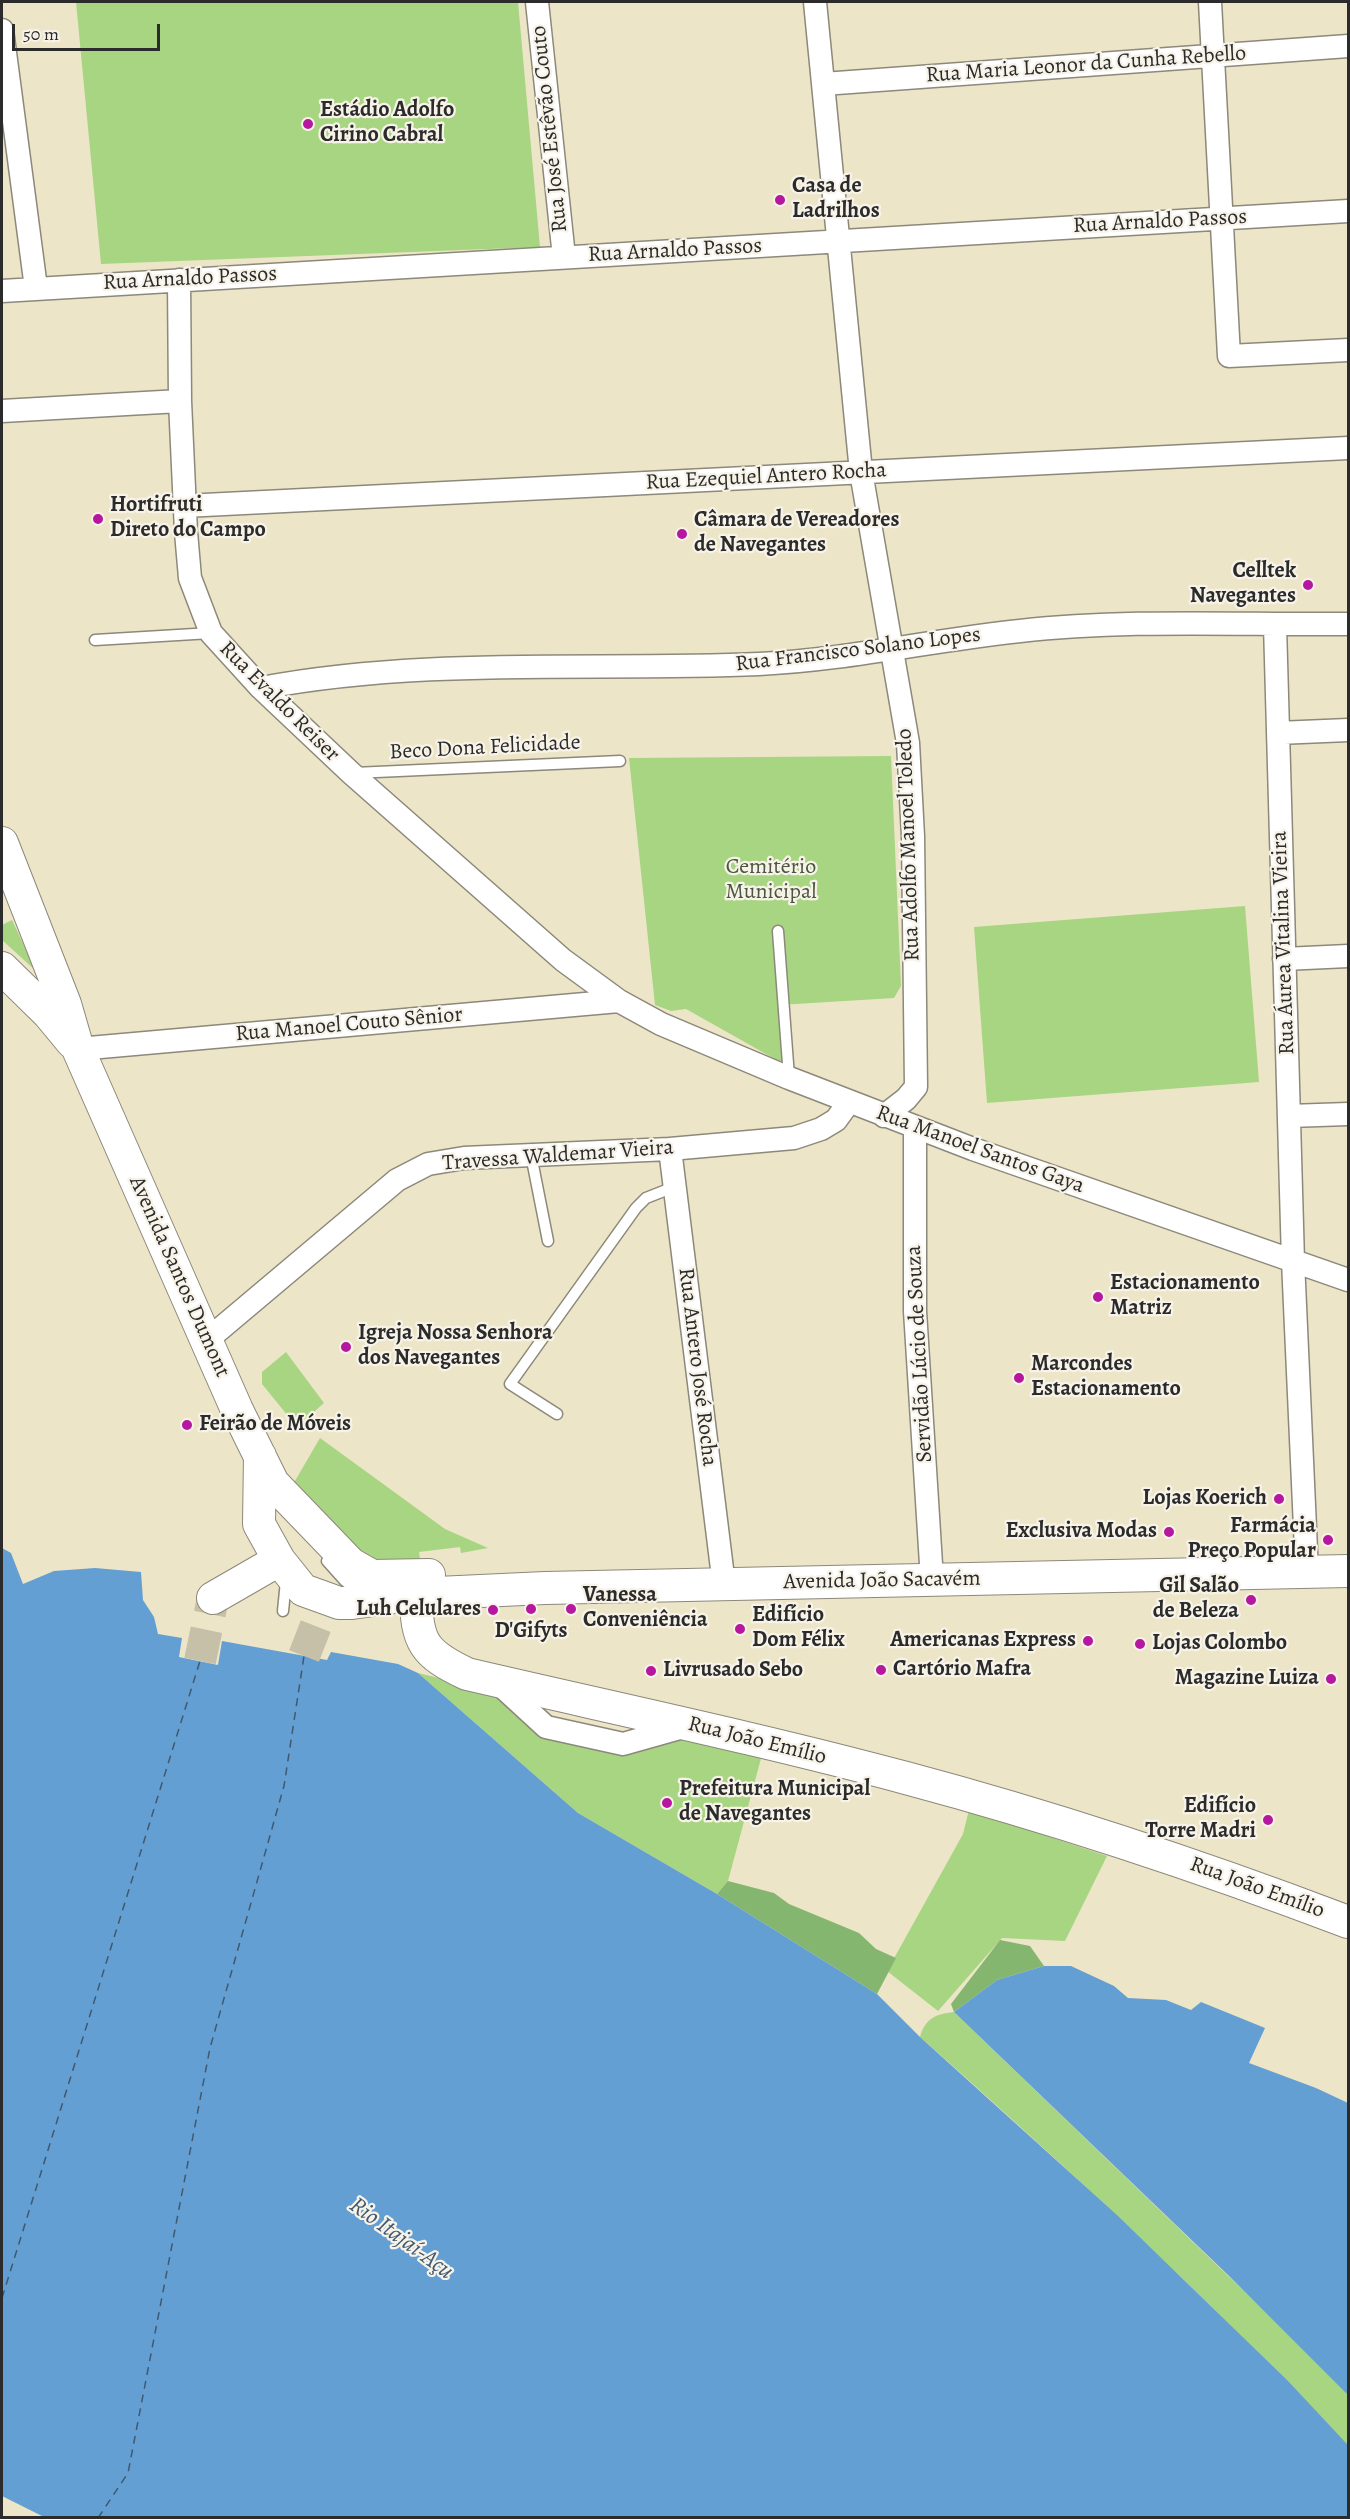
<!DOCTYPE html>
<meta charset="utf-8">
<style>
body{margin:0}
#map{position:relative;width:1350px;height:2519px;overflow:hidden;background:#ede5c8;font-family:Alegreya,serif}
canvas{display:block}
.frame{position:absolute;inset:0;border:3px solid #2b2b2b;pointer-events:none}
.scale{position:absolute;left:12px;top:24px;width:148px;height:27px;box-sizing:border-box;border:3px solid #2b2b2b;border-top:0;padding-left:8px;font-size:18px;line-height:21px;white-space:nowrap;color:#2b2b2b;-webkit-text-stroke:4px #f7f3e8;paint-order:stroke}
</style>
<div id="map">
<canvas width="1350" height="2519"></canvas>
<div class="frame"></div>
<div class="scale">50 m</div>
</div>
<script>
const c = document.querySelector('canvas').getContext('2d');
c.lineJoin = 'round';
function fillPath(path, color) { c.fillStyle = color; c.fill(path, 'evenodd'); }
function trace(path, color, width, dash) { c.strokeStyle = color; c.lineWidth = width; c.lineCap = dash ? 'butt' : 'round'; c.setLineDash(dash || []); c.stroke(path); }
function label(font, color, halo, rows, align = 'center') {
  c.font = font + ' Alegreya,serif'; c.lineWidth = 4.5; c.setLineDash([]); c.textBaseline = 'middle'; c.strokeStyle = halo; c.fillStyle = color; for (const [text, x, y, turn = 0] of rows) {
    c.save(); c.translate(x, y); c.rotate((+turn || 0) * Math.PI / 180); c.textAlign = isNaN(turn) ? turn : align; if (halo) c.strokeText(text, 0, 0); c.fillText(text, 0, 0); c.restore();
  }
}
fillPath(new Path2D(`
 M 76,2 L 518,2 L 540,247 L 101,264 Z
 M 891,756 L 901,986 L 894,998 L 779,1005 L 782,1063 L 686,1009 L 671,1011 L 655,1005 L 629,758 Z
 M 1245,906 L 1259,1082 L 987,1103 L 974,927 Z
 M 12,920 L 36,971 L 2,940 L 2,925 Z
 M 286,1352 L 324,1403 L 297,1427 L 262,1384 L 262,1372 Z
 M 320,1438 L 445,1529 L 488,1548 L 461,1553 L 460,1547 L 419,1552 L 420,1559 L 378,1563 L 357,1553 L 292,1486 Z
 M 418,1673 L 493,1691 L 539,1736 L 622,1754 L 692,1734 L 763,1751 L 728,1881 L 717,1894 L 578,1813 Z
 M 969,1810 L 1107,1856 L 1065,1941 L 1002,1938 L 938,2011 L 887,1971 L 963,1834 Z
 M 954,2012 L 1329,2373 L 1348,2395 L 1348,2445 C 1212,2302 1068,2168 920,2037 C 925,2019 935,2014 954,2012 Z`), '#a7d582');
fillPath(new Path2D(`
 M 728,1881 L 774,1893 L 789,1904 L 859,1933 L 876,1949 L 896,1958 L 877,1994 L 717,1894 Z
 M 1000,1940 L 1030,1946 L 1044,1966 L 997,1980 L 954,2012 L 951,2004 Z`), '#85b670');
fillPath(new Path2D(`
 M 2,1548 L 11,1553 L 23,1584 L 54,1571 L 95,1568 L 141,1572 L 143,1600 L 154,1617 L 158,1634 L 182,1638 L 179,1657 L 218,1665 L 222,1641 L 327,1660 L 331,1652 L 398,1664 L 418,1673 L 578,1813 L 717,1894 L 877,1994 L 920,2037 L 1118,2216 L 1287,2380 L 1348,2445 L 1348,2517 L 46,2518 L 2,2496 Z
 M 1044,1966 L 1071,1966 L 1114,1986 L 1128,1998 L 1166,2000 L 1191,2010 L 1201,2002 L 1265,2028 L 1249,2063 L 1316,2088 L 1348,2103 L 1348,2395 L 1227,2274 L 954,2012 L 997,1980 Z`), '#639fd3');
trace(new Path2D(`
 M 2,2298 L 200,1661
 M 98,2518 L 128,2473 L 210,2048 L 284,1786 L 304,1656`), '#41596e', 1.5, [8, 6]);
trace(new Path2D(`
 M 304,1656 L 319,1618
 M 200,1661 L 213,1598`), '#c6c0a9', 32, [32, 16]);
const lane = new Path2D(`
 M 95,640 L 211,633
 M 354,773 L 620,761
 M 778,931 L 789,1077
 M 531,1155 L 548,1241
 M 557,1414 L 510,1384 L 636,1208 L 646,1198 L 674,1187
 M 327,1561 L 344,1580 L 364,1596
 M 283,1611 L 286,1581`);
const street = new Path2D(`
 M 537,2 L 564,257
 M 815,2 L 861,472 L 908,743 L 913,836 L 916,1087 L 906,1099 L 884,1116
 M 1210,2 L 1229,356 L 1348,350
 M 2,30 L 36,288
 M 823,84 L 1348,46
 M 179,280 L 180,401 L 186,532 L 190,578 L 211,633 L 261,688 L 351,773 L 563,960 L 619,1001 L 661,1024 L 789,1078 L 973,1149 L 1348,1280
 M 2,291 L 1348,211
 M 2,411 L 180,401
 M 184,506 L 1348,448
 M 1275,625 L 1293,1261 L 1307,1572
 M 261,688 C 426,657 592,671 759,664 C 846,660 933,640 1020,631 C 1128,619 1239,625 1348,624
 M 1278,733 L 1348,730
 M 1284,959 L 1348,956
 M 78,1049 L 619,1001
 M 1289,1116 L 1348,1114
 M 915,1127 L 915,1311 L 932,1580
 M 670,1149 L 724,1585
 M 207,1340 L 397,1180 L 428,1164 L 464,1158 L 670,1149 L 794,1138 L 821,1129 L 836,1120 L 849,1102
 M 496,1681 L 546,1727 L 623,1744 L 687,1726`);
const secondary = new Path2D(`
 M 2,843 L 65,1004 L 78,1049 L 237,1410 L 273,1483 L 351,1564 L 372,1576 L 429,1575
 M 2,968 L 48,1013 L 72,1042
 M 260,1456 L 259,1524 L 279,1560 L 303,1590 L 339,1603 L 352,1603 L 416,1594 L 545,1588 L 1348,1571
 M 416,1594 C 416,1642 424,1654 467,1674 C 613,1708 761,1739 906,1778 C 1056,1818 1203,1867 1348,1922
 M 213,1598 L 279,1560`);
trace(lane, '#8c887a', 13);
trace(street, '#8c887a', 25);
trace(secondary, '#8c887a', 34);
trace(lane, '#fff', 10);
trace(street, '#fff', 22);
trace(secondary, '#fff', 32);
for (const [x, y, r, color] of [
 [308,124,6,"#b5179e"],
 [780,200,6,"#b5179e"],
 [98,519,6,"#b5179e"],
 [682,534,6,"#b5179e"],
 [1308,585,6,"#b5179e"],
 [1098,1297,6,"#b5179e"],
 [346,1347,6,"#b5179e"],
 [1019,1378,6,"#b5179e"],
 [187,1425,6,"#b5179e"],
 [1279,1499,6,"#b5179e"],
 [1169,1532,6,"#b5179e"],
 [1328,1540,6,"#b5179e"],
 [1251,1600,6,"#b5179e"],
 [531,1609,6,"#b5179e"],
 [571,1609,6,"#b5179e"],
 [493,1610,6,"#b5179e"],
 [740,1629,6,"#b5179e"],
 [1088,1641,6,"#b5179e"],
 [1140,1644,6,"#b5179e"],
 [881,1670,6,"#b5179e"],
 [651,1671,6,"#b5179e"],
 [1331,1679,6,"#b5179e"],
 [667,1803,6,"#b5179e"],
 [1268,1820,6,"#b5179e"]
]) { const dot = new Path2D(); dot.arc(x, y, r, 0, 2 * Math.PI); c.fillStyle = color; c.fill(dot); trace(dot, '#f7f3e8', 2); }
label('22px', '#2b2b2b', '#f7f3e8', [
 ["Rua Maria Leonor da Cunha Rebello",1086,65,-4],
 ["Rua José Estêvão Couto",550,129,-96],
 ["Rua Arnaldo Passos",1160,222,-3],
 ["Rua Arnaldo Passos",675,251,-3],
 ["Rua Arnaldo Passos",190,279,-3],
 ["Rua Ezequiel Antero Rocha",766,477,-3],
 ["Rua Francisco Solano Lopes",858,650,-7],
 ["Rua Evaldo Reiser",279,702,45],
 ["Beco Dona Felicidade",485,748,-3],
 ["Rua Adolfo Manoel Toledo",909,845,-92],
 ["Rua Áurea Vitalina Vieira",1284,943,-92],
 ["Rua Manoel Couto Sênior",349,1025,-5],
 ["Rua Manoel Santos Gaya",980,1150,20],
 ["Travessa Waldemar Vieira",558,1156,-4],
 ["Avenida Santos Dumont",179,1277,66],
 ["Servidão Lúcio de Souza",920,1354,-93],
 ["Rua Antero José Rocha",697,1367,83],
 ["Avenida João Sacavém",882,1581,-1],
 ["Rua João Emílio",757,1741,14],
 ["Rua João Emílio",1257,1888,20]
]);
label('bold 22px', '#2b2b2b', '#f7f3e8', [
 ["Estádio Adolfo",320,111],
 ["Cirino Cabral",320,136],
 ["Casa de",792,187],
 ["Ladrilhos",792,212],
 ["Hortifruti",110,506],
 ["Direto do Campo",110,531],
 ["Câmara de Vereadores",694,521],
 ["de Navegantes",694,546],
 ["Celltek",1296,572,"right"],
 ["Navegantes",1296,597,"right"],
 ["Estacionamento",1110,1284],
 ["Matriz",1110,1309],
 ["Igreja Nossa Senhora",358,1334],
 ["dos Navegantes",358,1359],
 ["Marcondes",1031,1365],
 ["Estacionamento",1031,1390],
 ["Feirão de Móveis",199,1425],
 ["Lojas Koerich",1267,1499,"right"],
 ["Farmácia",1316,1527,"right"],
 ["Preço Popular",1316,1552,"right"],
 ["Exclusiva Modas",1157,1532,"right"],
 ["Gil Salão",1239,1587,"right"],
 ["de Beleza",1239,1612,"right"],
 ["Vanessa",583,1596],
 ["Conveniência",583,1621],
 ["Luh Celulares",481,1610,"right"],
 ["Edifício",752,1616],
 ["Dom Félix",752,1641],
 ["D'Gifyts",531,1632,"center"],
 ["Americanas Express",1076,1641,"right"],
 ["Lojas Colombo",1152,1644],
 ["Cartório Mafra",893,1670],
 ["Livrusado Sebo",663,1671],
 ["Magazine Luiza",1319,1679,"right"],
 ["Prefeitura Municipal",679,1790],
 ["de Navegantes",679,1815],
 ["Edifício",1256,1807,"right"],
 ["Torre Madri",1256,1832,"right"]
], 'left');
label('22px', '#4a5641', '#f7f3e8', [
 ["Cemitério",771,868],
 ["Municipal",771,893]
]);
label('italic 24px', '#41596e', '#f7f3e8', [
 ["Rio Itajaí-Açu",401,2239,36]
]);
</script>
